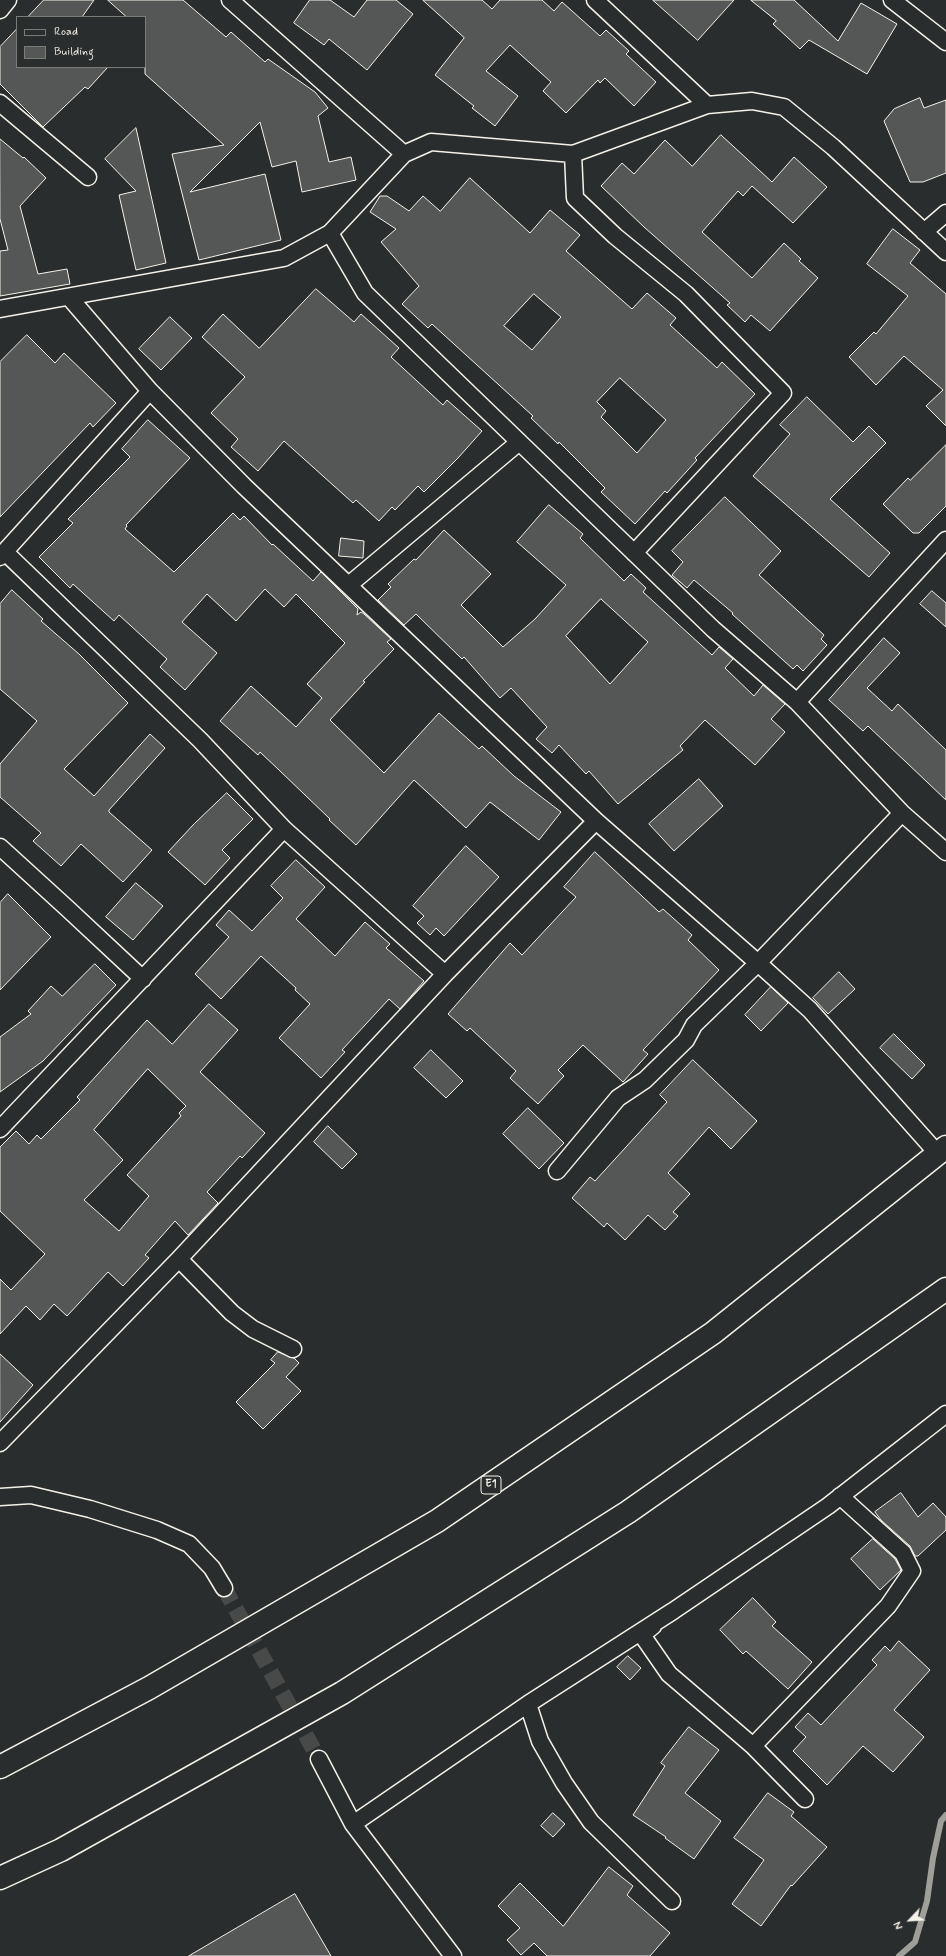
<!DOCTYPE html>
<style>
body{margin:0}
#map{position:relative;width:946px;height:1956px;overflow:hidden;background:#2a2d2e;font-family:Mynerve,sans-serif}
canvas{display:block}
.legend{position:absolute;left:16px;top:16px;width:130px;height:52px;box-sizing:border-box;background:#2a2d2e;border:1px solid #7b7b78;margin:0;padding:5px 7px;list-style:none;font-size:12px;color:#f4f1e8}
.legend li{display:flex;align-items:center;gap:8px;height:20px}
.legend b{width:20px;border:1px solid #7b7b78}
.north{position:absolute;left:890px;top:1900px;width:40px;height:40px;-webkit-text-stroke:3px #2a2d2e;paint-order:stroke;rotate:245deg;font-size:11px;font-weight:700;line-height:16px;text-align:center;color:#f4f1e8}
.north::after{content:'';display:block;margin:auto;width:14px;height:18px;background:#f4f1e8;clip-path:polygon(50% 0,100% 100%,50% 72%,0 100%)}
</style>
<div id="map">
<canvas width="946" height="1956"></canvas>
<ul class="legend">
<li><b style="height:5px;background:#2a2d2e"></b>Road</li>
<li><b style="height:11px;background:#555756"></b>Building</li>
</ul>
<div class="north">N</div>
</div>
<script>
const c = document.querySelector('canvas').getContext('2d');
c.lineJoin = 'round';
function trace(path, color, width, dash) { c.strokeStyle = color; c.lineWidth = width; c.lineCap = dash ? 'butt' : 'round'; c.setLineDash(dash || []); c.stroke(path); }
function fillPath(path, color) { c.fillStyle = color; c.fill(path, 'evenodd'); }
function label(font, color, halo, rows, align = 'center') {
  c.font = font + ' Mynerve,sans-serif'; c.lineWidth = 3; c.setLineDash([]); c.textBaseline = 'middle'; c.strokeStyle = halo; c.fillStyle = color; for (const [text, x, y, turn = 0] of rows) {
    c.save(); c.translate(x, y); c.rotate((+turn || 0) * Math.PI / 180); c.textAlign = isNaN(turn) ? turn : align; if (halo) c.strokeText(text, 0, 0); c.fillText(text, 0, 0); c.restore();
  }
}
trace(new Path2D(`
 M 899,1956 L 915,1942 L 927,1901 L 933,1858 L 941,1821 L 946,1815`), '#9f9f9a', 6);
const building = new Path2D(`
 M 44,0 L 94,0 L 82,17 L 28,17 Z
 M 108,0 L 183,0 L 226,37 L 231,32 L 265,62 L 268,59 L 315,92 L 328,108 L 318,116 L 329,162 L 351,157 L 356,180 L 302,192 L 296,161 L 272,167 L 260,122 L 190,192 L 265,174 L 281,240 L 199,260 L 172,154 L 224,145 L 145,74 L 145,17 L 127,17 Z
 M 310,0 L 330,0 L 354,17 L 367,0 L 396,0 L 413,14 L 367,70 L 329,39 L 324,45 L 294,23 Z
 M 423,0 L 482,0 L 492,9 L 500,0 L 542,0 L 554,11 L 562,2 L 600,36 L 606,30 L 629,51 L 626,54 L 656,82 L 634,106 L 605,78 L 600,83 L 598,80 L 566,113 L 543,91 L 551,82 L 510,45 L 486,71 L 518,96 L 495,126 L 472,108 L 474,106 L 435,75 L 464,38 Z
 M 653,0 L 734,0 L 698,40 Z
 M 751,0 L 794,0 L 838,41 L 861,3 L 897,24 L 867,74 L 809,40 L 800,49 L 773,24 L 776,21 Z
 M 17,29 L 17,67 L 108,67 L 88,89 L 85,87 L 43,127 L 0,84 L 0,47 Z
 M 920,98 L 924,108 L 946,100 L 946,173 L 923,182 L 910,182 L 884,121 L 894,109 Z
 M 136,128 L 166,263 L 136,270 L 119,195 L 136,191 L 105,159 Z
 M 721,135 L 772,182 L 794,157 L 827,187 L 793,223 L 752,186 L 743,196 L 738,191 L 702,232 L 752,278 L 784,243 L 801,259 L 799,261 L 818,278 L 770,331 L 751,315 L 745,322 L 727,305 L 730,303 L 644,227 L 601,186 L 622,163 L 634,174 L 665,140 L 692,166 Z
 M 0,139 L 23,158 L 24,157 L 46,178 L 20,206 L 38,274 L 67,269 L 70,284 L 0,296 L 0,251 L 8,250 L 0,219 Z
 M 470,178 L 530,233 L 550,210 L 580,235 L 566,251 L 632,309 L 647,293 L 676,318 L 670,325 L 717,368 L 722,362 L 755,394 L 695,458 L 697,460 L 667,493 L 665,491 L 635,524 L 601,492 L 605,488 L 559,442 L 558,444 L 531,418 L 533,416 L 432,324 L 428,328 L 402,304 L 419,286 L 381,242 L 396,229 L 370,212 L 380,196 L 387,196 L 409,211 L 423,196 L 440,211 ZM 534,294 L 561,317 L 532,350 L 504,326 ZM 620,378 L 666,420 L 637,453 L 601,417 L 606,411 L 597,402 Z
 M 893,229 L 920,250 L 910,263 L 946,294 L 946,426 L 926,406 L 943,390 L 904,356 L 876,385 L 849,357 L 874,332 L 876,334 L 908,296 L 867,264 Z
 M 316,289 L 354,322 L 361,314 L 399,348 L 391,357 L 443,405 L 447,400 L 482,431 L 458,458 L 424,492 L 418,486 L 395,510 L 392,507 L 379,521 L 356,500 L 353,503 L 284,441 L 258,471 L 231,447 L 238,439 L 211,413 L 245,377 L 202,337 L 223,314 L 259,348 Z
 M 170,317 L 192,338 L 161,370 L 139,349 Z
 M 27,335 L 55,363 L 64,353 L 116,403 L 93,427 L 90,423 L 0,517 L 0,362 Z
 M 807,397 L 853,442 L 869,426 L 886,443 L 830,499 L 890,553 L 869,577 L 753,476 L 790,434 L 780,425 Z
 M 148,420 L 190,458 L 126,525 L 127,526 L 125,529 L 174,572 L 233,513 L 240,520 L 244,516 L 272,545 L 273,544 L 313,581 L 321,572 L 358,609 L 357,615 L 361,612 L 364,614 L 391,639 L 387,642 L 394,649 L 363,681 L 365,682 L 330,720 L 384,773 L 439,713 L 479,749 L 482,746 L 514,776 L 561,812 L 539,840 L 490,802 L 466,828 L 414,780 L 356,845 L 329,820 L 330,819 L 279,770 L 260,752 L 258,755 L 220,721 L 251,686 L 296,727 L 322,698 L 307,684 L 345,643 L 296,594 L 284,607 L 265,589 L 236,621 L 207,594 L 182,622 L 217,653 L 185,690 L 160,667 L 167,659 L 119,615 L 114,621 L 73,584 L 70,588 L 39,557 L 73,523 L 68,519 L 130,457 L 122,449 Z
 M 946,445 L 946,506 L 919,533 L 913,533 L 883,504 L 908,478 L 910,480 Z
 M 725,497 L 781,551 L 759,575 L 824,635 L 821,639 L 827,645 L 803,671 L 797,665 L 793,669 L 732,614 L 733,613 L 694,580 L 687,588 L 672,575 L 683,562 L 672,551 Z
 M 549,505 L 583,534 L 580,538 L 624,581 L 631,574 L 646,588 L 643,592 L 712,655 L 719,647 L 733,659 L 725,668 L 754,696 L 763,685 L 785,704 L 771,719 L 785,732 L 755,765 L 705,720 L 680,746 L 683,750 L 618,804 L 589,771 L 586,774 L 559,745 L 552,753 L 536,739 L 547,727 L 511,688 L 500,698 L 464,657 L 462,659 L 416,614 L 404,625 L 378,600 L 391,587 L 388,584 L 414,559 L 416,560 L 444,530 L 491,574 L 461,605 L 503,647 L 535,619 L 566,585 L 517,542 ZM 601,599 L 648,642 L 610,684 L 566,636 Z
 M 341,538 L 364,541 L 363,558 L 339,556 Z
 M 12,590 L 43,619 L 41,621 L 79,654 L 128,703 L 64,769 L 94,796 L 150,734 L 165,748 L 109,810 L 109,812 L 152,850 L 123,882 L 81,844 L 61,866 L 33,841 L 41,833 L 0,797 L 0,764 L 37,721 L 0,689 L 0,604 Z
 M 932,591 L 946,603 L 946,627 L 920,604 Z
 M 884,638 L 900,653 L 867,688 L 892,711 L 898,704 L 946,750 L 946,800 L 868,726 L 863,731 L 829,700 Z
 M 699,779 L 723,806 L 674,851 L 649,824 Z
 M 227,793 L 253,819 L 222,850 L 230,858 L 205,885 L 168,852 L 194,824 Z
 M 466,846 L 499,877 L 444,936 L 436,928 L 430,935 L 417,923 L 424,916 L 413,906 Z
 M 595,852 L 659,912 L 663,909 L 692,935 L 688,940 L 719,970 L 643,1050 L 648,1054 L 623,1082 L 583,1045 L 558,1070 L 564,1076 L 538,1104 L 510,1078 L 516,1071 L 470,1028 L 467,1031 L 448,1014 L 510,943 L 522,955 L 576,897 L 564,887 Z
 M 296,860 L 325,887 L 296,919 L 335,956 L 365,922 L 390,944 L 386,948 L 424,981 L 400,1009 L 389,999 L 342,1050 L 345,1052 L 321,1078 L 279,1038 L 310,1004 L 295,990 L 296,988 L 261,956 L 221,999 L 195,974 L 229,937 L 216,925 L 229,910 L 252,931 L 283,898 L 271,886 Z
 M 136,883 L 163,906 L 133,940 L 106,917 Z
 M 8,894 L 51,937 L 0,990 L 0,903 Z
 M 95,964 L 116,985 L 43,1061 L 0,1092 L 0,1037 L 31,1014 L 28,1011 L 51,986 L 62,996 Z
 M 839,972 L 855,989 L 828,1014 L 813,998 Z
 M 771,987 L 788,1003 L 761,1031 L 745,1015 Z
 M 209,1004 L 238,1030 L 200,1072 L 265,1133 L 242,1158 L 240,1156 L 207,1192 L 218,1203 L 188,1235 L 175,1221 L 145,1255 L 149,1258 L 123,1286 L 108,1272 L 67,1316 L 54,1304 L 40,1320 L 26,1306 L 0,1334 L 0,1279 L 11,1290 L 45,1254 L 0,1211 L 0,1147 L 16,1131 L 29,1144 L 37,1135 L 41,1139 L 80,1100 L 77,1097 L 147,1020 L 172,1044 ZM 148,1069 L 186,1106 L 179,1113 L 181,1116 L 127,1175 L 149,1196 L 119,1231 L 84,1200 L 123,1160 L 94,1130 Z
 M 894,1034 L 925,1065 L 912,1079 L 880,1048 Z
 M 431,1050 L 463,1081 L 446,1098 L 414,1068 Z
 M 693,1060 L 757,1121 L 731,1149 L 709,1127 L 668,1173 L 690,1194 L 673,1212 L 678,1216 L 665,1230 L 648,1215 L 625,1240 L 607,1223 L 604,1227 L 572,1198 L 590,1177 L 595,1181 L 667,1102 L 660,1095 Z
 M 528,1108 L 564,1143 L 539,1169 L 503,1134 Z
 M 328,1126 L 357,1154 L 342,1169 L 314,1142 Z
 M 278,1352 L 294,1358 L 299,1363 L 286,1377 L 301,1391 L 263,1429 L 236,1402 L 275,1363 L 271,1360 Z
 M 0,1354 L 33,1385 L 0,1422 Z
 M 901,1493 L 918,1517 L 933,1503 L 946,1517 L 946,1530 L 918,1556 L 915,1556 L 910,1546 L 881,1520 L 875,1512 Z
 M 873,1539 L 895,1559 L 901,1570 L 880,1590 L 851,1559 Z
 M 753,1598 L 776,1622 L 772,1626 L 812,1662 L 788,1689 L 746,1651 L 743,1654 L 720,1630 Z
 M 899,1641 L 930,1670 L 894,1710 L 924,1737 L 893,1772 L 863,1746 L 827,1785 L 793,1751 L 806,1737 L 795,1727 L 808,1713 L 821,1725 L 877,1665 L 872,1660 L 885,1646 L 890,1651 Z
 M 628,1656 L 641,1668 L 630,1680 L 617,1667 Z
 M 689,1727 L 719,1750 L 685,1793 L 721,1821 L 694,1859 L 665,1838 L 666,1837 L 633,1815 L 665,1766 L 661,1763 Z
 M 768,1793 L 794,1812 L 791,1816 L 827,1847 L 792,1886 L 791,1885 L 761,1926 L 732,1904 L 764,1860 L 734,1838 Z
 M 553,1813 L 565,1824 L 553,1837 L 541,1826 Z
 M 609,1867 L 633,1886 L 627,1895 L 670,1933 L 650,1956 L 547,1956 L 534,1943 L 521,1955 L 507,1940 L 520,1928 L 498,1906 L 520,1883 L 563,1926 Z
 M 295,1894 L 331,1956 L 189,1956 Z`);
fillPath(building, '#555756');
trace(building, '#f4f1e8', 1);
trace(new Path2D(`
 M 224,1588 L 319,1759`), '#484a4a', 16, [16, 8]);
const minor = new Path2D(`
 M 230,0 L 404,154
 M 595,0 L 707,105
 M 892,0 L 946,42
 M 0,10 L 8,0
 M 0,103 L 88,177
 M 573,154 L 575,198 L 615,236 L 686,294 L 783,393 L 634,553
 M 924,232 L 946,213
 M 330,233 L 365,293 L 713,629 L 797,702 L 902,813 L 946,852
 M 69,297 L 150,391 L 244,486 L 596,821 L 758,963 L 810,1010 L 938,1154
 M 0,309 L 284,258 L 330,233 L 404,154 L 431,142 L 573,154 L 707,105 L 752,101 L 784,107 L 833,147 L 946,252
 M 5,552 L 200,740 L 284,829 L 445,974
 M 0,557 L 150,391
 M 350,584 L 518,443
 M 797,702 L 946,540
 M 0,847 L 68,909 L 143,979
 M 0,1129 L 284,829
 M 557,1171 L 618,1098 L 645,1080 L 686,1040 L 694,1025 L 758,963 L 902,813
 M 179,1259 L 232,1313 L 253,1329 L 293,1349
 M 0,1443 L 179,1259 L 445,974 L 596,821
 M 0,1497 L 31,1495 L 90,1509 L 157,1530 L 189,1544 L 212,1568 L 224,1588
 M 653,1626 L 642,1635 L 669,1674 L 753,1746 L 805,1799
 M 528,1704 L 540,1741 L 564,1783 L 591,1822 L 672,1901
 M 753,1746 L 888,1606 L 912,1571 L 903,1553 L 840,1496
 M 319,1759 L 353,1824 L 453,1956
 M 353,1824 L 528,1704 L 673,1611 L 828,1506 L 946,1414`);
const motorway = new Path2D(`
 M 0,1767 L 149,1688 L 437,1521 L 713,1333 L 946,1147
 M 0,1878 L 61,1850 L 342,1693 L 628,1512 L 946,1289`);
trace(minor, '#f4f1e8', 19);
trace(motorway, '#f4f1e8', 25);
trace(minor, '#2a2d2e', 16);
trace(motorway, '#2a2d2e', 22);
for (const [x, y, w] of [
 [491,1485,20]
]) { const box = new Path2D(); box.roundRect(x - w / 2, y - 9, w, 18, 3); c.fillStyle = '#2a2d2e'; c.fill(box); trace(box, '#f4f1e8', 1); }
label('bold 11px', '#f4f1e8', null, [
 ["E1",491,1485]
]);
</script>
